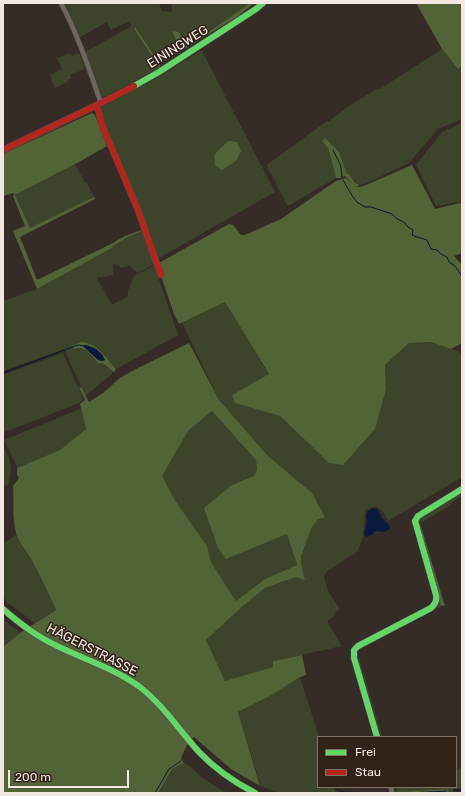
<!DOCTYPE html>
<meta charset="utf-8">
<style>
body{margin:0}
#map{position:relative;width:465px;height:796px;overflow:hidden;background:#362c27;font-family:Rubik,sans-serif}
canvas{display:block}
.frame{position:absolute;inset:0;border:4px solid #f3e8e1;pointer-events:none}
.legend{position:absolute;left:317px;top:736px;width:140px;height:52px;box-sizing:border-box;background:#312217;border:1px solid #7f7168;margin:0;padding:5px 7px;list-style:none;font-size:12px;color:#f3e8e1}
.legend li{display:flex;align-items:center;gap:8px;height:20px}
.legend b{width:20px;border:1px solid #7f7168}
.scale{position:absolute;left:8px;top:770px;width:121px;height:18px;box-sizing:border-box;border:2px solid #f3e8e1;border-top:0;padding-left:5px;font-size:12px;line-height:14px;white-space:nowrap;color:#f3e8e1;-webkit-text-stroke:3px #312217;paint-order:stroke}
</style>
<div id="map">
<canvas width="465" height="796"></canvas>
<div class="frame"></div>
<ul class="legend">
<li><b style="height:5px;background:#63d668"></b>Frei</li>
<li><b style="height:5px;background:#b3261e"></b>Stau</li>
</ul>
<div class="scale">200 m</div>
</div>
<script>
const c = document.querySelector('canvas').getContext('2d');
c.lineJoin = 'round';
function fillPath(path, color) { c.fillStyle = color; c.fill(path, 'evenodd'); }
function trace(path, color, width, dash) { c.strokeStyle = color; c.lineWidth = width; c.lineCap = dash ? 'butt' : 'round'; c.setLineDash(dash || []); c.stroke(path); }
function label(font, color, halo, rows, align = 'center') {
  c.font = font + ' Rubik,sans-serif'; c.lineWidth = 3; c.setLineDash([]); c.textBaseline = 'middle'; c.strokeStyle = halo; c.fillStyle = color; for (const [text, x, y, turn = 0] of rows) {
    c.save(); c.translate(x, y); c.rotate((+turn || 0) * Math.PI / 180); c.textAlign = isNaN(turn) ? turn : align; if (halo) c.strokeText(text, 0, 0); c.fillText(text, 0, 0); c.restore();
  }
}
fillPath(new Path2D(`
 M 65,3 L 159,3 L 162,11 L 172,12 L 171,3 L 250,3 L 186,47 L 179,32 L 172,31 L 181,51 L 160,64 L 135,27 L 134,29 L 160,68 L 104,97 L 102,96 L 85,52 L 132,26 L 129,21 L 111,30 L 107,22 L 80,37 Z
 M 442,49 L 457,68 L 462,66 L 462,119 L 438,129 L 409,163 L 365,184 C 355,185 354,182 349,174 L 347,174 L 339,152 L 322,141 L 328,148 L 334,170 L 336,178 L 290,205 L 287,205 L 267,166 L 268,164 L 327,121 L 328,122 L 349,106 L 378,88 L 380,89 Z
 M 200,51 L 202,51 L 275,192 L 159,258 L 139,204 L 114,147 L 102,119 L 100,110 L 102,107 L 165,73 Z
 M 70,53 L 72,56 L 79,53 L 85,69 L 70,75 L 71,78 L 67,80 L 68,82 L 55,88 L 50,75 L 62,69 L 57,58 Z
 M 462,123 L 462,203 L 460,202 L 436,206 L 416,165 L 442,132 Z
 M 75,164 L 84,181 L 87,183 L 94,197 L 30,229 L 15,195 Z
 M 142,231 L 154,264 L 138,273 L 129,265 L 125,267 L 120,268 L 119,265 L 113,264 L 113,275 L 97,278 L 112,305 L 128,296 L 128,291 L 134,276 L 154,266 L 178,335 L 116,369 L 98,348 L 77,348 L 83,348 L 98,363 L 101,363 L 114,372 L 85,396 L 64,349 L 3,371 L 3,301 L 37,289 L 112,248 L 112,246 L 126,238 Z
 M 225,302 L 269,375 L 232,395 L 235,403 L 280,416 L 329,463 L 386,389 L 385,365 L 409,343 L 431,342 L 451,349 L 459,351 L 462,358 L 462,477 L 388,521 L 384,513 L 376,506 L 367,509 L 365,511 L 363,537 L 358,550 L 353,555 L 349,557 L 326,572 L 324,576 L 328,591 L 340,609 L 335,613 L 336,615 L 327,621 L 342,646 L 273,661 L 274,667 L 225,681 L 206,640 L 244,605 L 265,588 L 296,577 L 302,569 L 301,556 L 306,540 L 311,529 L 317,520 L 324,516 L 312,493 L 268,456 L 219,400 L 182,323 L 193,317 Z
 M 63,353 L 83,399 L 79,403 L 5,432 L 3,436 L 3,375 Z
 M 80,409 L 82,412 L 86,429 L 60,450 L 17,468 L 17,466 L 4,440 Z
 M 212,411 L 256,460 L 257,470 L 254,476 L 232,485 L 226,558 L 287,534 L 297,565 L 265,579 L 236,601 L 211,562 L 207,546 L 174,500 L 161,476 L 188,431 Z
 M 3,446 L 9,458 L 11,469 L 8,485 L 3,487 Z
 M 462,490 L 462,496 L 454,501 L 449,506 L 419,524 L 439,602 L 442,606 L 357,651 L 382,737 L 378,737 L 356,659 L 356,651 L 436,605 L 417,524 L 419,518 Z
 M 16,535 L 20,544 L 30,558 L 56,610 L 35,623 L 8,603 L 3,597 L 3,544 Z
 M 3,619 L 20,633 L 3,647 Z
 M 300,677 L 319,737 L 318,737 L 318,787 L 334,787 L 336,793 L 280,793 L 261,786 L 238,712 L 272,695 Z
 M 184,763 C 193,767 197,774 205,779 C 212,785 220,789 228,793 L 158,793 L 172,769 Z
 M 462,768 L 462,788 L 453,789 L 453,793 L 449,793 L 448,789 L 398,792 L 395,793 L 397,791 L 396,788 L 393,789 L 392,787 L 456,787 L 456,769 Z`), '#3c442c');
fillPath(new Path2D(`
 M 250,3 L 254,3 L 237,17 L 181,51 L 172,31 L 179,32 L 187,47 Z
 M 416,3 L 462,3 L 462,66 L 458,69 L 442,49 Z
 M 135,27 L 160,64 L 160,68 L 134,29 Z
 M 92,113 L 95,115 L 107,146 L 79,162 L 15,195 L 30,228 L 94,197 L 95,199 L 20,237 L 37,280 L 111,244 L 125,236 L 142,230 L 142,231 L 126,238 L 113,246 L 112,248 L 37,289 L 13,231 L 25,226 L 13,196 L 15,194 L 13,193 L 3,196 L 3,154 Z
 M 325,138 L 339,152 L 347,174 L 349,174 L 355,183 L 360,185 L 356,187 L 360,187 L 366,185 L 412,165 L 435,209 L 460,203 L 462,205 L 462,253 L 454,256 L 462,265 L 462,343 L 451,349 L 431,342 L 409,343 L 385,365 L 386,389 L 375,429 L 343,465 L 329,463 L 280,416 L 235,403 L 232,395 L 269,374 L 225,302 L 179,324 L 174,314 L 157,264 L 229,224 L 233,225 L 241,235 L 245,235 L 281,219 L 336,181 L 346,178 L 353,185 L 345,176 L 340,178 L 336,178 L 334,170 L 328,148 L 322,141 Z
 M 228,141 L 237,142 L 241,151 L 236,161 L 222,170 L 215,165 L 214,155 Z
 M 81,342 C 98,343 106,358 116,369 L 114,372 L 102,363 L 98,363 C 91,356 84,344 74,349 L 72,346 ZM 86,345 L 96,349 L 103,355 L 103,361 L 98,360 L 84,347 Z
 M 189,343 L 219,400 L 268,456 L 312,493 L 325,517 L 317,520 L 311,529 L 301,556 L 302,569 L 305,580 L 296,577 L 265,588 L 244,605 L 206,640 L 225,681 L 273,667 L 273,661 L 302,655 L 306,675 L 300,677 L 272,695 L 238,712 L 260,786 L 231,769 L 194,737 C 187,743 184,751 181,759 L 184,763 L 172,769 L 158,793 L 3,793 L 3,647 L 20,633 L 56,610 C 48,593 40,576 31,559 C 26,550 18,543 16,533 C 12,517 14,502 13,486 L 19,478 L 17,475 L 17,468 L 60,450 L 86,429 L 80,404 L 85,400 L 79,388 L 81,387 L 89,402 L 103,393 L 120,378 L 136,369 ZM 212,411 L 256,460 L 257,470 L 254,476 L 232,485 L 204,508 L 218,548 L 226,559 L 287,534 L 297,565 L 265,579 L 236,601 L 211,562 L 207,546 L 174,499 L 162,476 L 188,431 Z
 M 420,523 L 444,603 L 445,605 L 442,606 L 439,602 L 419,524 Z
 M 448,789 L 449,793 L 397,793 L 397,792 Z`), '#536338');
fillPath(new Path2D(`
 M 84,345 C 93,346 101,351 105,360 L 103,361 L 98,360 L 84,347 L 83,346 Z
 M 373,508 L 377,509 L 378,510 L 382,518 L 389,525 L 390,528 C 387,533 381,532 375,531 L 372,535 L 366,537 L 364,534 L 367,521 L 366,515 L 368,511 Z`), '#091a3c');
trace(new Path2D(`
 M 333,150 L 340,164 L 341,168 L 342,177
 M 343,180 L 353,197 L 357,202 L 365,207 L 371,207 L 392,214 L 396,218 L 405,223 L 408,227 L 413,230 L 412,235 L 414,236 L 427,240 L 431,249 L 437,250 L 441,254 L 447,257 L 449,262 L 455,266 L 462,276
 M 3,373 L 78,345 L 83,346
 M 338,790 L 343,792 L 369,793
 M 454,790 L 462,790
 M 155,793 L 169,769 L 181,761
 M 407,793 L 447,791`), '#091a3c', 1);
const street = new Path2D(`
 M 61,3 C 78,35 89,69 101,103
 M 391,787 L 392,793`);
const fast = new Path2D(`
 M 134,86 L 159,72 L 256,9 L 263,3
 M 3,609 C 19,623 36,636 55,645 C 83,659 114,668 140,687 C 163,705 179,730 199,752 C 215,769 234,782 255,793
 M 377,737 L 354,658 L 354,650 L 358,646 L 431,608 C 435,604 437,601 436,595 L 415,521 L 418,516 L 462,489`);
const jam = new Path2D(`
 M 97,105 L 102,125 L 138,210 L 161,275
 M 3,150 L 97,105 L 134,86`);
trace(street, '#534b46', 5.5);
trace(fast, '#534b46', 7);
trace(jam, '#534b46', 7);
trace(street, '#6e6462', 4.5);
trace(fast, '#63d668', 6);
trace(jam, '#b3261e', 6);
label('13px', '#f3e8e1', '#312217', [
 ["EININGWEG",178,47,-32],
 ["HÄGERSTRASSE",92,650,27]
]);
</script>
